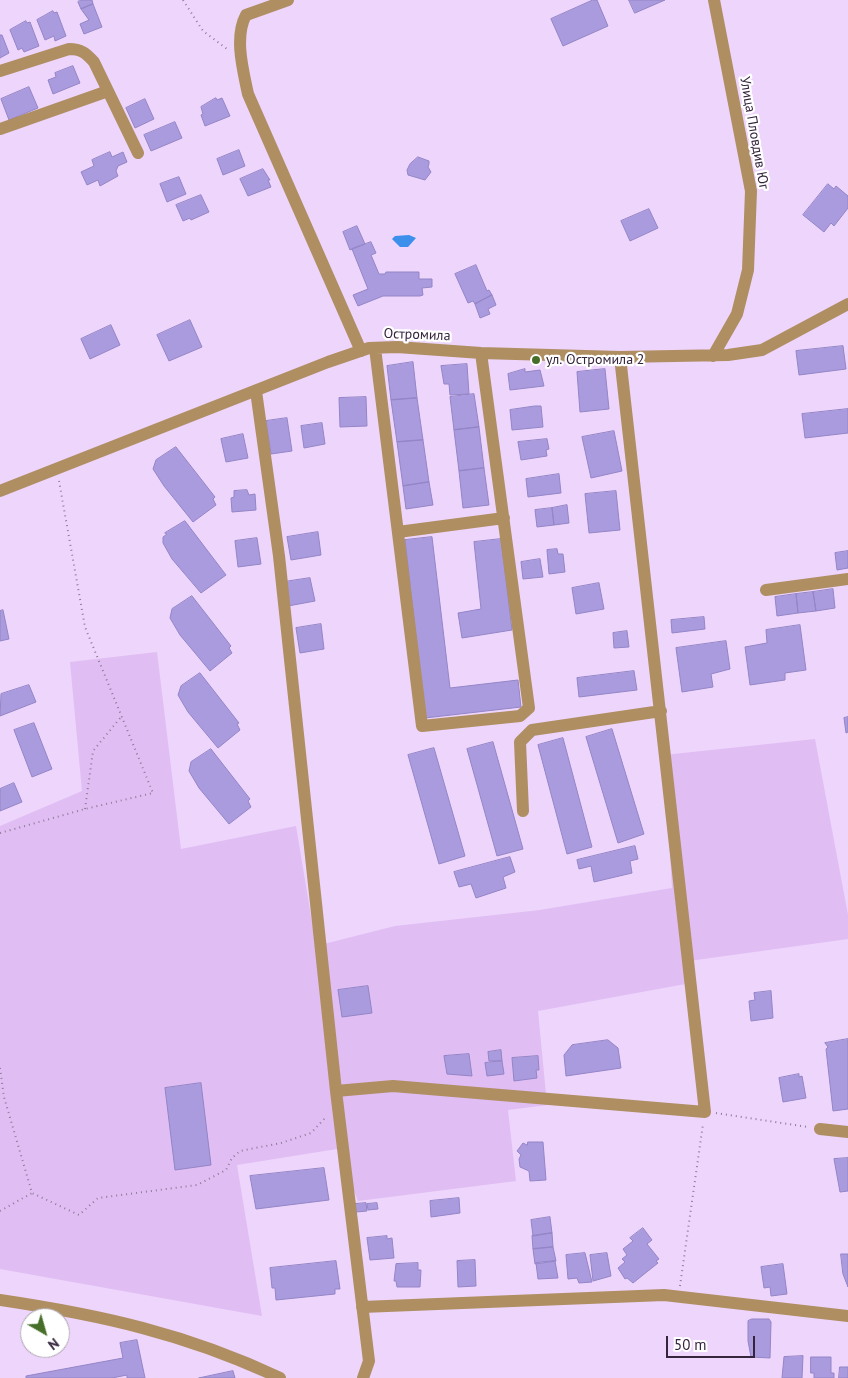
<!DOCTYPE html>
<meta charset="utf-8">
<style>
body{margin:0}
#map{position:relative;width:848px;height:1378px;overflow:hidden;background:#eed5fc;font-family:"PT Sans",sans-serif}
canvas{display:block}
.north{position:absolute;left:20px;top:1308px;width:50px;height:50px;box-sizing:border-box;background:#fff;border:1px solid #aea7b1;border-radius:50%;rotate:142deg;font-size:14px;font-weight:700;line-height:20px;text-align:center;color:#34243c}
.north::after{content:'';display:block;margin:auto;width:18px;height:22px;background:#476e29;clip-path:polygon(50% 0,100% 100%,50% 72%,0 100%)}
.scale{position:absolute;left:666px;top:1336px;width:89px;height:22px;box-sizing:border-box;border:2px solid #34243c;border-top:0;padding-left:6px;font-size:15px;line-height:18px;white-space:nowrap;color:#34243c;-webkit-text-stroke:4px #fff;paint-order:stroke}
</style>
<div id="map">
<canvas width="848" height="1378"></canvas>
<div class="north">N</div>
<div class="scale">50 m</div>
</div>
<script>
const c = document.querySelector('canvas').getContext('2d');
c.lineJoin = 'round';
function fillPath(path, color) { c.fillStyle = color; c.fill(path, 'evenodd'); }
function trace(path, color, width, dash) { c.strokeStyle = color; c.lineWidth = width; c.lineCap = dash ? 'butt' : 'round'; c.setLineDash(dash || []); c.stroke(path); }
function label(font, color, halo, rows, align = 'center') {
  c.font = font + ' "PT Sans",sans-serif'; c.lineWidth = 4.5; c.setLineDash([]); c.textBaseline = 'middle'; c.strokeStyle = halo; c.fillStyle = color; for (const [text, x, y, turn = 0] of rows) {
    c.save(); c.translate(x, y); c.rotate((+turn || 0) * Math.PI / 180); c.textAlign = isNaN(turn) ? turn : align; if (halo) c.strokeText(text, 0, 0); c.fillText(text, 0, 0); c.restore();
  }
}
fillPath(new Path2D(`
 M 157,652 L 181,849 L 296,826 L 316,946 L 395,926 L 540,910 L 672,888 L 664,755 L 815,739 L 848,915 L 848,939 L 689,961 L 691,983 L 538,1011 L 547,1105 L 508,1110 L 516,1181 L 358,1201 L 337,1149 L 237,1165 L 262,1316 L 0,1269 L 0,826 L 82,791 L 70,662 Z`), '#e0bdf3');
fillPath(new Path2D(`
 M 409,235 L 416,238 L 408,247 L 400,247 L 392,239 L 395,236 Z`), '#3d8fec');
const building = new Path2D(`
 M 80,0 L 92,0 L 93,4 L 81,9 L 78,2 Z
 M 593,0 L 597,0 L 608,26 L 563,46 L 551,19 Z
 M 629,0 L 665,0 L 635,13 Z
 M 93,4 L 102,27 L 84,34 L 80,24 L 89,20 L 81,9 Z
 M 53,11 L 54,13 L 57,12 L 66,36 L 55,41 L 54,36 L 45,40 L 37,20 Z
 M 26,21 L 27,23 L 30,22 L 39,46 L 24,52 L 22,48 L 18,50 L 10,30 Z
 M 0,35 L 2,35 L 9,53 L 0,58 Z
 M 73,66 L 80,83 L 53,94 L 48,80 L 56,77 L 55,73 Z
 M 29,87 L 38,108 L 9,120 L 1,99 Z
 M 216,98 L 217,100 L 222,98 L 230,116 L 205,126 L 201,115 L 203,114 L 201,107 Z
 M 145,99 L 154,119 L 135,128 L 126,108 Z
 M 175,122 L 182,138 L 151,151 L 144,135 Z
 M 239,150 L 245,166 L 223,175 L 217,159 Z
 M 110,152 L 112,157 L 123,152 L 127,162 L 118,166 L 116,171 L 118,176 L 100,186 L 98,180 L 87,185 L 81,172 L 94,166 L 92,160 Z
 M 418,157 L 429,161 L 429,164 L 428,167 L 431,172 L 425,180 L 408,175 L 407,170 L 410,164 Z
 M 263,169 L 270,180 L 268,180 L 271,187 L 248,196 L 240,179 Z
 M 179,177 L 186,194 L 167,202 L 160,184 Z
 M 828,184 L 834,189 L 836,186 L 848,196 L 848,208 L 834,226 L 831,223 L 824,232 L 803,215 Z
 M 201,195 L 209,212 L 191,220 L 190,218 L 183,221 L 176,205 Z
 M 649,209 L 658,228 L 630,241 L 621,221 Z
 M 357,226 L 365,244 L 350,250 L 343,232 Z
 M 371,242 L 376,253 L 371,255 L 379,274 L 385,274 L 386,272 L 419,272 L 419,279 L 432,279 L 432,287 L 422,288 L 423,295 L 420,296 L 383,296 L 358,306 L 353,295 L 368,289 L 352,249 Z
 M 476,265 L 487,291 L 489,290 L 492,295 L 475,304 L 473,301 L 468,303 L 455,274 Z
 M 492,295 L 496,305 L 488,309 L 490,314 L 480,318 L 475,304 Z
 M 190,320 L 202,347 L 169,361 L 157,335 Z
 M 111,325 L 120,345 L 90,359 L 81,339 Z
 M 843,346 L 846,369 L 799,375 L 796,351 Z
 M 413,362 L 417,398 L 391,400 L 387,366 Z
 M 467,364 L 469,394 L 450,395 L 449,384 L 444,384 L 441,366 Z
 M 525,369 L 525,372 L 540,370 L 544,386 L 510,390 L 508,374 Z
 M 605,369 L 609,409 L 580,412 L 577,372 Z
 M 474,394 L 479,427 L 454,430 L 450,397 Z
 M 366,397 L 367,426 L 340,427 L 339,398 Z
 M 417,398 L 423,440 L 397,442 L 391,400 Z
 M 535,406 L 541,406 L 543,427 L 512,430 L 510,410 Z
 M 848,409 L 848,433 L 805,438 L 802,414 Z
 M 287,418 L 292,451 L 271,454 L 266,421 Z
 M 322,423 L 325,444 L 304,448 L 301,426 Z
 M 479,427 L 484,468 L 459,471 L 454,430 Z
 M 614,431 L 622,471 L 591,478 L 582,437 Z
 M 243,434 L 248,458 L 226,462 L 221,439 Z
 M 547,439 L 549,449 L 546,450 L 547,456 L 521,460 L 518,442 Z
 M 423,440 L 429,482 L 403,486 L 397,442 Z
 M 176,447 L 215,497 L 213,499 L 216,505 L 193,522 L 164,486 L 153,469 L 156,460 Z
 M 484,468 L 489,505 L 463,508 L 459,471 Z
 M 559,474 L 561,493 L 528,497 L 526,479 Z
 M 429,482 L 433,505 L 406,509 L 403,486 Z
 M 247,490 L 249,495 L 255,494 L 256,510 L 232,512 L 231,498 L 234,497 L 234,491 Z
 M 616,491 L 620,530 L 589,533 L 585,494 Z
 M 567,505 L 569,523 L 554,525 L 552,508 Z
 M 552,508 L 554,525 L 537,527 L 535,510 Z
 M 185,521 L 226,575 L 201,593 L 172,559 L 163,543 L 163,537 L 167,534 L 165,533 Z
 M 318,532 L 321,555 L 291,560 L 287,537 Z
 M 432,537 L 450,688 L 518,680 L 521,707 L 425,718 L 405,540 Z
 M 257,538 L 261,564 L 238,567 L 235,541 Z
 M 501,539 L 512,630 L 462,638 L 458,613 L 481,609 L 474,542 Z
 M 557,549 L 558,554 L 563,554 L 565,572 L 549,574 L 547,550 Z
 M 848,551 L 848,568 L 837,570 L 835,553 Z
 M 540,559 L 543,577 L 523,579 L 521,562 Z
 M 310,578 L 315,601 L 288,606 L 284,582 Z
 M 599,583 L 604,609 L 576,614 L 572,588 Z
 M 833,589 L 835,608 L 816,611 L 813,592 Z
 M 813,592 L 816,611 L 798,613 L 796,594 Z
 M 796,594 L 798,613 L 777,616 L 775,597 Z
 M 192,596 L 231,646 L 229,648 L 232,653 L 210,671 L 180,635 L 170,618 L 172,609 Z
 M 3,610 L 9,639 L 0,641 L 0,611 Z
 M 704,617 L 705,629 L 672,633 L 671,620 Z
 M 321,624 L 324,649 L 300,653 L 296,628 Z
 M 800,625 L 806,670 L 785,673 L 785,680 L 750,685 L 745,647 L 767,643 L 766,630 Z
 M 627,631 L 629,647 L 614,648 L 613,633 Z
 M 726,641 L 730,669 L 711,674 L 713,687 L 682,692 L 676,648 Z
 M 634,671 L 637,690 L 579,697 L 577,678 Z
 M 200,673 L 239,723 L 237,724 L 240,730 L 218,748 L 188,712 L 178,695 L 181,686 Z
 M 29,685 L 36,702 L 0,716 L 1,694 Z
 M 848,717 L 848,732 L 846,733 L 844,718 Z
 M 34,723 L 52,769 L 32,777 L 14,730 Z
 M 612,729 L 644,834 L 618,843 L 586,737 Z
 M 563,738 L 592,847 L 567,854 L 538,745 Z
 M 493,742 L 523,849 L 497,856 L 467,749 Z
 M 434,748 L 465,856 L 439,864 L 408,755 Z
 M 211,749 L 250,799 L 248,801 L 251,807 L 229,824 L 199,788 L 189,771 L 191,762 Z
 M 14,783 L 22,802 L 0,811 L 0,789 Z
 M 635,846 L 638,859 L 630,861 L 632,873 L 594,882 L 591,866 L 579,869 L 577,860 Z
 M 510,857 L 515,872 L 503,877 L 506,888 L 476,898 L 471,884 L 459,887 L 454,872 Z
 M 368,986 L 372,1013 L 342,1017 L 338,990 Z
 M 771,991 L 773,1018 L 751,1021 L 749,1001 L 755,1000 L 754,993 Z
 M 848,1039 L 848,1109 L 833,1111 L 826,1049 L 828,1047 L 825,1043 Z
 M 608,1040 L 618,1048 L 621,1068 L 566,1076 L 564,1055 L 572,1045 Z
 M 501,1050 L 502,1061 L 489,1061 L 488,1052 Z
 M 469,1054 L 472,1076 L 447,1074 L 444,1056 Z
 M 538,1056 L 539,1070 L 536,1070 L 537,1078 L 514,1081 L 512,1058 Z
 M 502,1061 L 504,1074 L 487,1076 L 485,1063 Z
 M 799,1074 L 799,1077 L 802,1076 L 806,1098 L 783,1102 L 779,1078 Z
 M 201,1083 L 211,1165 L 175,1170 L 165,1088 Z
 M 528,1142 L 543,1142 L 546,1180 L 530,1181 L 529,1171 L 520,1167 L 519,1159 L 521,1155 L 517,1151 L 523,1143 L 527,1145 Z
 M 848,1158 L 848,1191 L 840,1192 L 834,1159 Z
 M 324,1168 L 329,1200 L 256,1209 L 250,1176 Z
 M 459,1198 L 460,1213 L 431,1217 L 430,1201 Z
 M 366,1203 L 367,1211 L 356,1212 L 355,1204 Z
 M 377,1203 L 378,1209 L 368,1210 L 367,1204 Z
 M 550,1217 L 552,1233 L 533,1236 L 531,1220 Z
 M 643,1228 L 652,1240 L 647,1244 L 659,1259 L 656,1261 L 658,1263 L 633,1283 L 627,1278 L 625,1279 L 618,1268 L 625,1262 L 622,1259 L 627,1255 L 623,1249 L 633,1241 L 630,1238 Z
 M 552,1233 L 553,1247 L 533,1249 L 532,1236 Z
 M 387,1236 L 387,1239 L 392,1238 L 394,1258 L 370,1260 L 367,1238 Z
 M 553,1247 L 556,1261 L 535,1264 L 533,1249 Z
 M 585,1253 L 592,1282 L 579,1283 L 577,1278 L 568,1279 L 566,1255 Z
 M 607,1253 L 611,1276 L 593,1281 L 590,1255 Z
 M 841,1254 L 848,1254 L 848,1287 L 843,1274 Z
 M 475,1260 L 476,1286 L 458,1287 L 457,1261 Z
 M 336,1261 L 340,1289 L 335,1289 L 335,1294 L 276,1300 L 275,1288 L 272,1288 L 270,1268 Z
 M 555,1261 L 558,1278 L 538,1279 L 536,1263 Z
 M 418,1263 L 418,1270 L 421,1270 L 420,1287 L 397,1287 L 396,1281 L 394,1281 L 396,1264 Z
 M 783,1264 L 787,1294 L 771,1296 L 770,1287 L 764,1288 L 761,1267 Z
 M 752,1319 L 769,1319 L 771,1322 L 770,1358 L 751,1357 L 748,1341 L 748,1321 Z
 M 137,1340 L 145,1378 L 127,1378 L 127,1375 L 112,1378 L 26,1378 L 26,1376 L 123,1358 L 120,1343 Z
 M 803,1356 L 802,1378 L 782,1378 L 784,1357 Z
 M 811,1357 L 831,1357 L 831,1373 L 834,1373 L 834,1378 L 814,1378 L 814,1373 L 811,1373 Z
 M 840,1367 L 848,1367 L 848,1378 L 839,1378 Z
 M 233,1371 L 235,1378 L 199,1378 Z`);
fillPath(building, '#aa9bdf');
trace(building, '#9385c6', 1);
trace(new Path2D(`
 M 183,0 L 203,31 L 227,49
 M 85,809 L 93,751 L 121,717
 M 0,833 L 85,809 L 153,793 L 85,627 L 59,481
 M 0,1068 L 4,1097 L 32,1193 L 79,1215 L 98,1198 L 197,1185 L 226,1170 L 232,1158 L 240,1151 L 281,1143 L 311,1133 L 326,1117
 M 716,1113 L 808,1127
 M 0,1211 L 32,1193
 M 680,1286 L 703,1124`), '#907b9a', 2, [1, 4]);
trace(new Path2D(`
 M 288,0 L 246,15 C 234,37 243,70 248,94 L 361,351
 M 0,71 L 69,49 C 81,49 86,53 94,62 L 138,153
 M 0,129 L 108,91
 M 375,348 L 422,726 L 520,716 L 529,708 L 481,353
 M 713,356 L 737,314 L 748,270 L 751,191 L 714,0
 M 256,391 L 279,556 L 336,1091 L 369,1361 L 363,1378
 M 0,491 L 328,362 L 369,348 L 397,347 L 481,353 L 620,357 L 728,355 L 762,350 L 848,304
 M 398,532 L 504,518
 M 766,590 L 848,579
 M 523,811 L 520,742 L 532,730 L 661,711
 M 336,1091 L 393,1086 L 705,1112 L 620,357
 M 820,1129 L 848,1132
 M 0,1300 C 101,1315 187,1334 280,1378
 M 362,1307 L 664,1295 L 848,1316`), '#af8e62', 12);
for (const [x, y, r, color] of [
 [536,360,5,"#476e29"]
]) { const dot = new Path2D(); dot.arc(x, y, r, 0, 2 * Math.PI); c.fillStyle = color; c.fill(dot); trace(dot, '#fff', 2); }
label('14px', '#34243c', '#fff', [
 ["Улица Пловдив Юг",754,133,80],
 ["Остромила",417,335,2]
]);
label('14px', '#34243c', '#fff', [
 ["ул. Остромила 2",546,360]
], 'left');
</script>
